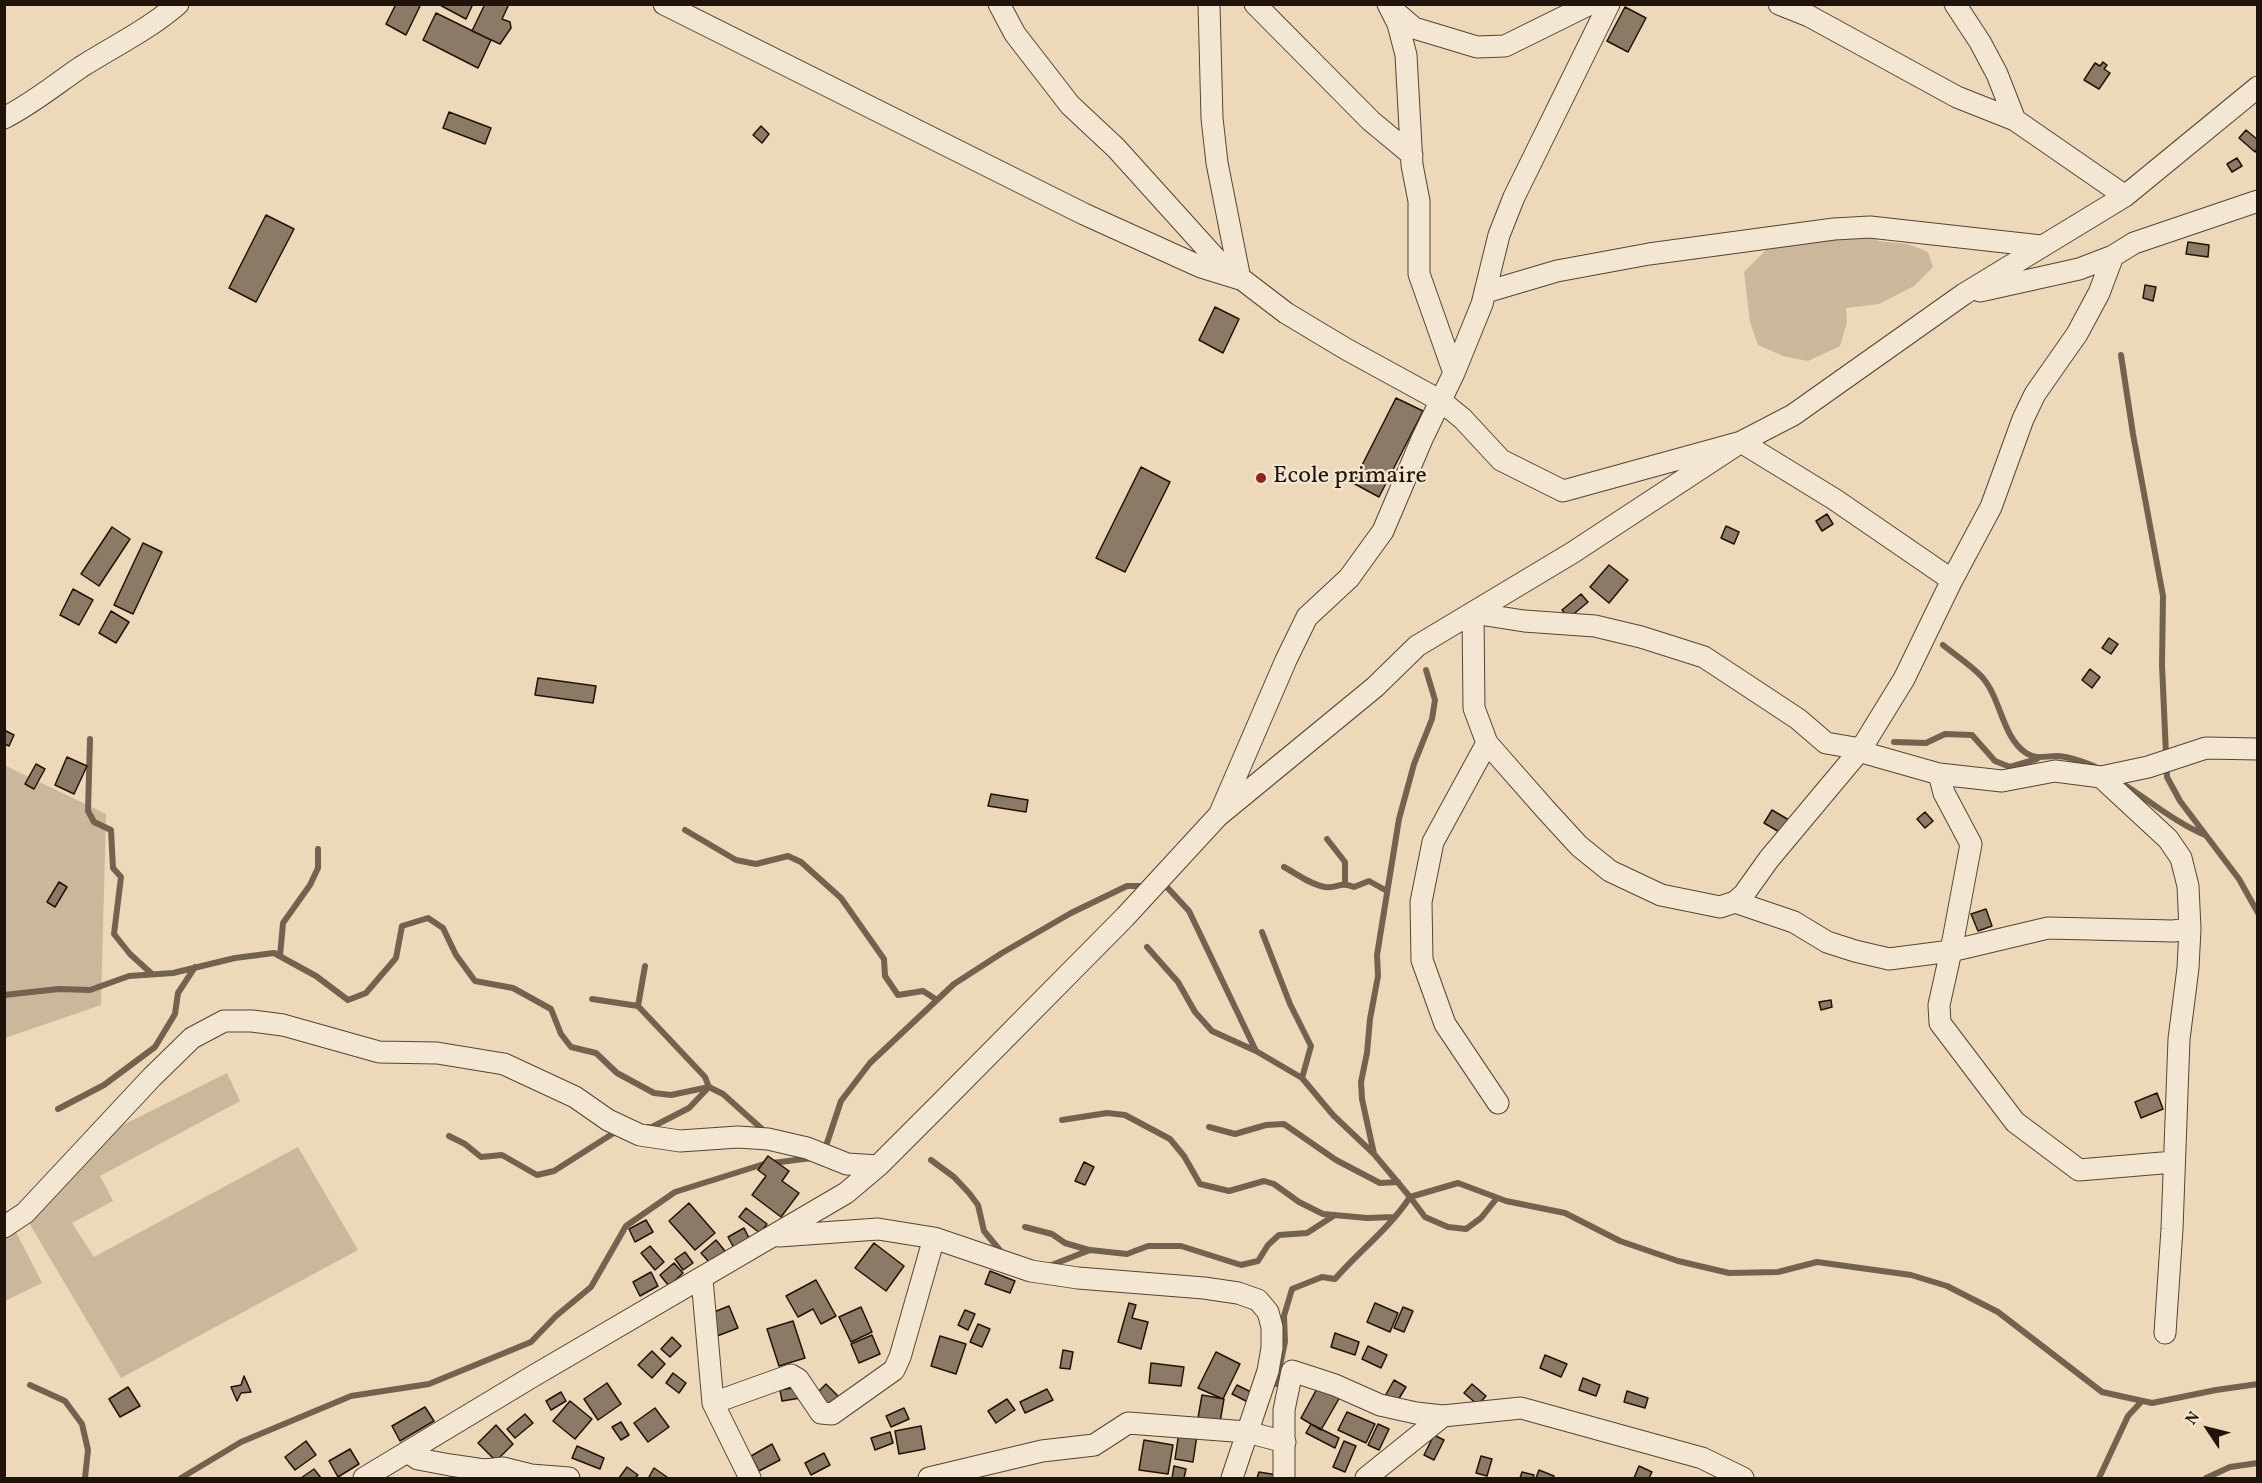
<!DOCTYPE html>
<style>
body{margin:0}
#map{position:relative;width:2262px;height:1483px;overflow:hidden;background:#edd9ba;font-family:Vollkorn,serif}
canvas{display:block}
.frame{position:absolute;inset:0;border:6px solid #211309;pointer-events:none}
.north{position:absolute;left:2178px;top:1399px;width:60px;height:60px;-webkit-text-stroke:4px #f3e6d2;paint-order:stroke;rotate:305deg;font-size:16px;font-weight:700;line-height:24px;text-align:center;color:#211309}
.north::after{content:'';display:block;margin:auto;width:21px;height:27px;background:#211309;clip-path:polygon(50% 0,100% 100%,50% 72%,0 100%)}
</style>
<div id="map">
<canvas width="2262" height="1483"></canvas>
<div class="frame"></div>
<div class="north">N</div>
</div>
<script>
const c = document.querySelector('canvas').getContext('2d');
c.lineJoin = 'round';
function fillPath(path, color) { c.fillStyle = color; c.fill(path, 'evenodd'); }
function trace(path, color, width, dash) { c.strokeStyle = color; c.lineWidth = width; c.lineCap = dash ? 'butt' : 'round'; c.setLineDash(dash || []); c.stroke(path); }
function label(font, color, halo, rows, align = 'center') {
  c.font = font + ' Vollkorn,serif'; c.lineWidth = 4.5; c.setLineDash([]); c.textBaseline = 'middle'; c.strokeStyle = halo; c.fillStyle = color; for (const [text, x, y, turn = 0] of rows) {
    c.save(); c.translate(x, y); c.rotate((+turn || 0) * Math.PI / 180); c.textAlign = isNaN(turn) ? turn : align; if (halo) c.strokeText(text, 0, 0); c.fillText(text, 0, 0); c.restore();
  }
}
fillPath(new Path2D(`
 M 1870,227 L 1878,241 L 1908,244 L 1928,252 L 1933,267 L 1914,286 L 1879,304 L 1846,308 L 1847,322 L 1840,346 L 1808,361 L 1783,356 L 1758,345 L 1750,322 L 1744,272 L 1766,250 L 1834,229 Z
 M 4,765 L 106,814 L 101,1005 L 5,1038 Z
 M 227,1073 L 240,1101 L 100,1176 L 113,1201 L 72,1223 L 94,1257 L 298,1147 L 358,1250 L 121,1378 L 25,1216 L 103,1135 Z
 M 14,1228 L 42,1283 L 5,1301 L 5,1233 Z`), '#cab79c');
trace(new Path2D(`
 M 2121,355 L 2133,434 L 2163,596 L 2162,665 L 2167,777 L 2180,801 L 2239,879 L 2258,913
 M 1943,645 C 1955,655 1971,665 1982,677 C 2001,698 2002,737 2026,753 C 2037,760 2044,756 2057,756 C 2070,757 2090,763 2101,770
 M 90,739 L 88,811 L 94,822 L 111,830 L 113,868 L 121,877 L 114,934 L 130,954 L 152,974
 M 1894,742 L 1926,743 L 1945,734 L 1972,735 L 1995,761 L 2010,767 L 2037,759
 M 2120,782 C 2148,799 2174,822 2205,835
 M 685,830 L 736,860 L 756,864 L 788,856 L 801,862 L 841,898 L 884,959 L 885,976 L 898,995 L 923,991 L 937,1000
 M 1327,839 L 1345,862 L 1345,883
 M 1284,867 C 1297,874 1311,885 1325,887 C 1338,889 1339,881 1354,887 L 1369,881 L 1387,891
 M 1161,885 L 1165,885 L 1189,911 L 1256,1051 L 1302,1078 L 1333,1115 L 1374,1154 L 1410,1197 L 1458,1183 L 1506,1201 L 1565,1213 L 1620,1241 L 1678,1261 L 1729,1273 L 1778,1272 L 1817,1262 L 1911,1275 L 1947,1286 L 1998,1312 L 2102,1392 L 2152,1403 L 2216,1390 L 2258,1384
 M 1262,932 L 1290,1004 L 1311,1046 L 1302,1078
 M 1147,947 L 1178,982 L 1195,1012 L 1212,1031 L 1256,1051
 M 280,956 L 283,923 L 310,885 L 318,868 L 318,849
 M 645,966 L 638,1006 L 705,1077 L 709,1087 L 689,1108 L 652,1127 L 647,1127
 M 4,995 L 59,989 L 90,990 L 129,976 L 173,973 L 235,958 L 274,953 L 316,976 L 348,1000 L 366,993 L 396,958 L 402,926 L 428,918 L 443,928 L 456,955 L 475,981 L 513,988 L 551,1009 L 561,1034 L 571,1047 L 596,1053 L 617,1073 L 654,1093 L 671,1095 L 709,1087 L 723,1094 L 762,1129
 M 592,999 L 638,1006
 M 58,1109 L 104,1085 L 155,1047 L 175,1014 L 178,993 L 195,967
 M 1062,1120 L 1107,1113 L 1125,1115 L 1170,1139 L 1184,1156 L 1200,1184 L 1229,1191 L 1264,1181 L 1274,1184 L 1299,1202 L 1323,1214 L 1367,1218 L 1394,1217
 M 1209,1127 L 1235,1134 L 1266,1125 L 1284,1124 L 1336,1160 L 1380,1183 L 1398,1182
 M 449,1136 L 465,1144 L 481,1157 L 502,1155 L 537,1175 L 554,1171 L 620,1129
 M 824,1152 L 841,1101 L 870,1063 L 954,984 L 1002,953 L 1071,913 L 1127,886 L 1148,886
 M 1374,1154 L 1362,1099 L 1361,1082 L 1367,1053 L 1370,1019 L 1378,976 L 1377,955 L 1399,819 L 1414,764 L 1432,719 L 1435,700 L 1426,670
 M 931,1160 L 954,1177 L 969,1193 L 978,1205 L 984,1231 L 1003,1254
 M 1025,1227 L 1052,1234 L 1065,1243 L 1089,1250
 M 1049,1266 L 1090,1250 L 1127,1254 L 1148,1246 L 1181,1246 L 1241,1265 L 1258,1261 L 1268,1245 L 1279,1235 L 1307,1233 L 1335,1215
 M 1276,1384 L 1285,1342 L 1284,1316 L 1292,1289 L 1322,1277 L 1335,1279 C 1359,1251 1390,1228 1410,1197 L 1425,1217 L 1448,1227 L 1466,1229 L 1481,1218 L 1497,1198
 M 30,1385 L 65,1401 L 82,1424 L 88,1450 L 85,1478
 M 181,1478 L 241,1442 L 351,1396 L 429,1384 L 531,1342 L 556,1316 L 591,1287 L 626,1226 L 675,1192 L 764,1164 L 812,1158
 M 2099,1478 L 2128,1416 L 2142,1401
 M 2206,1478 L 2230,1467 L 2258,1463`), '#72624f', 6);
const building = new Path2D(`
 M 396,4 L 421,4 L 406,35 L 386,24 Z
 M 438,4 L 473,4 L 466,19 Z
 M 485,4 L 509,4 L 502,19 L 510,22 L 511,28 L 500,44 L 472,31 Z
 M 1625,7 L 1646,18 L 1628,52 L 1607,41 Z
 M 436,13 L 491,40 L 478,68 L 423,40 Z
 M 2103,62 L 2107,65 L 2104,69 L 2110,73 L 2099,89 L 2084,80 L 2095,63 L 2100,66 Z
 M 449,112 L 491,128 L 485,144 L 443,128 Z
 M 761,126 L 769,134 L 762,143 L 753,135 Z
 M 2246,130 L 2258,140 L 2258,148 L 2255,152 L 2239,138 Z
 M 2237,158 L 2242,166 L 2232,172 L 2227,164 Z
 M 266,215 L 294,229 L 256,302 L 229,288 Z
 M 2188,242 L 2209,245 L 2208,257 L 2186,254 Z
 M 2145,285 L 2156,287 L 2153,301 L 2143,298 Z
 M 1215,307 L 1239,319 L 1223,353 L 1199,340 Z
 M 1396,398 L 1423,411 L 1379,497 L 1353,483 Z
 M 1141,467 L 1170,482 L 1125,572 L 1096,558 Z
 M 1827,514 L 1833,524 L 1822,531 L 1816,521 Z
 M 1726,526 L 1739,532 L 1734,544 L 1721,538 Z
 M 112,527 L 130,539 L 99,586 L 81,574 Z
 M 143,543 L 162,552 L 133,614 L 114,605 Z
 M 1609,565 L 1628,580 L 1609,603 L 1590,587 Z
 M 73,589 L 93,600 L 79,625 L 60,615 Z
 M 1581,594 L 1588,602 L 1569,618 L 1562,610 Z
 M 111,611 L 129,622 L 116,643 L 99,633 Z
 M 2109,638 L 2118,644 L 2111,654 L 2102,648 Z
 M 2090,669 L 2100,677 L 2092,688 L 2082,680 Z
 M 538,678 L 596,686 L 593,703 L 535,695 Z
 M 4,730 L 14,735 L 9,746 L 4,744 Z
 M 67,757 L 87,766 L 74,794 L 55,785 Z
 M 36,764 L 45,769 L 34,789 L 25,784 Z
 M 991,794 L 1028,800 L 1026,812 L 988,806 Z
 M 1772,810 L 1789,820 L 1781,833 L 1764,823 Z
 M 1925,812 L 1933,821 L 1925,828 L 1917,819 Z
 M 59,882 L 67,887 L 55,907 L 47,902 Z
 M 1986,909 L 1992,926 L 1978,931 L 1971,914 Z
 M 1831,1000 L 1832,1007 L 1821,1010 L 1819,1002 Z
 M 2157,1093 L 2163,1109 L 2141,1118 L 2135,1102 Z
 M 768,1156 L 789,1171 L 782,1181 L 799,1193 L 781,1217 L 752,1195 L 766,1176 L 758,1170 Z
 M 1084,1162 L 1094,1167 L 1085,1185 L 1075,1181 Z
 M 689,1203 L 715,1233 L 695,1250 L 669,1221 Z
 M 746,1208 L 767,1224 L 760,1233 L 739,1217 Z
 M 646,1220 L 653,1232 L 635,1242 L 629,1229 Z
 M 744,1228 L 750,1240 L 734,1248 L 728,1237 Z
 M 716,1240 L 725,1251 L 710,1263 L 701,1253 Z
 M 874,1243 L 904,1266 L 886,1291 L 855,1268 Z
 M 650,1246 L 664,1262 L 655,1270 L 641,1253 Z
 M 685,1252 L 693,1263 L 683,1270 L 675,1259 Z
 M 674,1263 L 683,1273 L 669,1286 L 660,1275 Z
 M 990,1271 L 1015,1281 L 1010,1293 L 985,1284 Z
 M 651,1272 L 658,1286 L 640,1296 L 633,1282 Z
 M 816,1280 L 836,1316 L 821,1324 L 813,1309 L 798,1317 L 786,1296 Z
 M 1129,1303 L 1136,1305 L 1132,1318 L 1148,1322 L 1141,1349 L 1118,1342 Z
 M 1375,1303 L 1398,1313 L 1390,1332 L 1367,1322 Z
 M 729,1306 L 738,1328 L 712,1338 L 704,1316 Z
 M 861,1307 L 872,1332 L 851,1342 L 839,1317 Z
 M 1403,1307 L 1413,1311 L 1404,1332 L 1394,1328 Z
 M 965,1310 L 975,1314 L 968,1330 L 958,1325 Z
 M 793,1321 L 805,1358 L 779,1366 L 767,1329 Z
 M 978,1324 L 990,1329 L 982,1347 L 970,1342 Z
 M 1335,1333 L 1359,1342 L 1355,1355 L 1331,1347 Z
 M 872,1335 L 880,1354 L 859,1363 L 851,1344 Z
 M 940,1336 L 966,1344 L 956,1374 L 931,1366 Z
 M 672,1337 L 681,1346 L 670,1357 L 661,1349 Z
 M 1368,1346 L 1387,1355 L 1381,1368 L 1362,1359 Z
 M 1063,1350 L 1073,1352 L 1070,1369 L 1060,1368 Z
 M 652,1351 L 665,1364 L 652,1378 L 638,1365 Z
 M 1216,1352 L 1240,1364 L 1223,1399 L 1198,1388 Z
 M 1545,1355 L 1567,1364 L 1561,1377 L 1540,1368 Z
 M 1151,1363 L 1184,1367 L 1181,1386 L 1149,1383 Z
 M 673,1373 L 686,1383 L 679,1393 L 666,1383 Z
 M 244,1376 L 251,1392 L 241,1393 L 237,1401 L 231,1387 L 241,1385 Z
 M 1583,1378 L 1600,1385 L 1596,1396 L 1579,1390 Z
 M 1394,1380 L 1406,1387 L 1395,1405 L 1384,1398 Z
 M 607,1383 L 621,1404 L 598,1420 L 584,1399 Z
 M 826,1384 L 839,1397 L 828,1408 L 815,1395 Z
 M 1472,1384 L 1486,1396 L 1478,1405 L 1464,1393 Z
 M 1237,1385 L 1253,1393 L 1248,1402 L 1232,1394 Z
 M 1319,1385 L 1340,1397 L 1321,1430 L 1301,1418 Z
 M 128,1387 L 140,1406 L 120,1417 L 109,1399 Z
 M 799,1387 L 801,1398 L 782,1401 L 780,1390 Z
 M 1047,1389 L 1053,1400 L 1025,1413 L 1020,1402 Z
 M 1627,1391 L 1648,1398 L 1645,1408 L 1624,1402 Z
 M 561,1392 L 566,1401 L 551,1410 L 546,1401 Z
 M 1202,1395 L 1224,1399 L 1220,1422 L 1198,1418 Z
 M 1007,1399 L 1015,1410 L 996,1423 L 988,1411 Z
 M 570,1401 L 592,1419 L 575,1439 L 553,1421 Z
 M 425,1407 L 434,1421 L 400,1441 L 392,1426 Z
 M 655,1408 L 669,1427 L 648,1442 L 634,1423 Z
 M 904,1408 L 909,1419 L 891,1427 L 886,1416 Z
 M 1347,1412 L 1375,1424 L 1366,1443 L 1338,1430 Z
 M 525,1414 L 533,1423 L 515,1438 L 507,1429 Z
 M 621,1422 L 629,1435 L 621,1440 L 612,1427 Z
 M 1311,1424 L 1339,1438 L 1335,1448 L 1306,1433 Z
 M 1378,1424 L 1389,1429 L 1379,1450 L 1368,1445 Z
 M 496,1425 L 513,1444 L 496,1461 L 478,1443 Z
 M 921,1426 L 925,1449 L 899,1454 L 895,1431 Z
 M 890,1432 L 893,1443 L 875,1450 L 871,1438 Z
 M 1179,1432 L 1197,1435 L 1193,1462 L 1175,1459 Z
 M 1434,1435 L 1444,1440 L 1434,1460 L 1424,1455 Z
 M 1144,1440 L 1173,1445 L 1168,1474 L 1139,1470 Z
 M 306,1441 L 316,1455 L 295,1470 L 285,1457 Z
 M 1344,1441 L 1356,1446 L 1345,1472 L 1333,1467 Z
 M 772,1444 L 780,1460 L 759,1471 L 751,1456 Z
 M 577,1446 L 604,1458 L 600,1469 L 572,1458 Z
 M 350,1449 L 359,1464 L 338,1477 L 329,1461 Z
 M 824,1453 L 830,1465 L 811,1475 L 805,1463 Z
 M 1481,1456 L 1492,1459 L 1487,1476 L 1476,1473 Z
 M 1174,1466 L 1186,1469 L 1184,1478 L 1172,1478 Z
 M 1639,1466 L 1652,1472 L 1649,1478 L 1634,1478 Z
 M 627,1467 L 638,1475 L 635,1478 L 619,1478 Z
 M 654,1468 L 667,1477 L 666,1478 L 652,1478 L 649,1477 Z
 M 314,1469 L 321,1478 L 301,1478 Z
 M 1539,1470 L 1554,1476 L 1553,1478 L 1536,1478 Z
 M 1259,1472 L 1277,1475 L 1276,1478 L 1257,1478 Z
 M 1522,1472 L 1534,1475 L 1533,1478 L 1520,1478 Z`);
fillPath(building, '#8b7a65');
trace(building, '#211309', 1.5);
const street = new Path2D(`
 M 664,4 L 1084,214 L 1201,267 L 1240,279 L 1217,163 L 1212,118 L 1209,4
 M 999,4 L 1015,34 L 1070,105 L 1116,148 L 1218,261 L 1286,313 L 1346,349 L 1441,401 L 1463,419 L 1501,460 L 1563,491 L 1741,442 L 1834,499 L 1952,580
 M 1255,4 L 1371,121 L 1412,155
 M 1388,4 L 1398,24 L 1406,55 L 1412,165 L 1419,201 L 1419,274 L 1454,373
 M 1779,4 L 1809,16 L 1957,97 L 2015,120 L 2125,196
 M 1955,4 L 1980,42 L 1997,74 L 2015,120
 M 1393,10 L 1414,28 L 1477,47 L 1505,46 L 1590,4
 M 4,118 C 32,104 56,84 81,67 C 114,46 148,30 178,4
 M 2113,256 L 2099,293 L 2077,334 L 2035,394 L 2023,419 L 1991,507 L 1952,580 L 1904,679 L 1861,749 L 1769,859 L 1744,894 L 1735,902 L 1720,907 L 1661,895 L 1610,871 L 1579,846 L 1546,810 L 1487,743 L 1474,708 L 1473,613 L 1524,621 L 1595,626 L 1641,637 L 1704,657 L 1798,719 L 1826,743 L 1861,749 L 1865,753 L 1939,774 L 2002,781 L 2055,771 L 2101,777 L 2148,767 L 2206,748 L 2258,749
 M 1980,291 L 2079,269 L 2113,256 L 2134,243 L 2258,201
 M 1486,292 L 1557,271 L 1649,254 L 1834,229 L 1870,227 L 2041,246
 M 1487,743 L 1433,842 L 1421,902 L 1422,960 L 1445,1024 L 1498,1103
 M 1939,774 L 1944,793 L 1971,844 L 1951,951 L 1939,1005 L 1940,1023 L 2015,1122 L 2079,1170 L 2174,1162
 M 2101,777 L 2168,839 L 2181,858 L 2188,886 L 2190,929 L 2188,968 L 2179,1039 L 2172,1229 L 2165,1333
 M 1220,813 L 1286,660 L 1307,617 L 1349,578 L 1383,531 L 1422,439 L 1454,373 L 1482,304 L 1499,235 L 1514,197 L 1609,4
 M 1735,902 L 1794,922 L 1827,942 L 1855,951 L 1889,959 L 1951,951 L 2048,928 L 2173,931 L 2190,929
 M 4,1227 L 25,1213 L 152,1077 L 192,1038 L 224,1021 L 252,1021 L 283,1025 L 379,1052 L 437,1053 L 504,1064 L 575,1097 L 608,1120 L 640,1135 L 680,1141 L 738,1137 L 768,1139 L 807,1148 L 847,1164 L 878,1166
 M 779,1236 L 878,1229 L 934,1238 L 1031,1271 L 1078,1278 L 1204,1288 L 1238,1293 L 1258,1300 L 1268,1312 L 1272,1327 L 1272,1348 L 1268,1371 L 1232,1478
 M 702,1279 L 713,1403 L 750,1478
 M 713,1403 L 791,1375 L 798,1379 L 821,1413 L 832,1414 L 894,1370 L 900,1357 L 934,1238
 M 407,1452 L 418,1459 L 450,1465 L 484,1470 L 503,1468 L 531,1475 L 569,1478
 M 364,1478 L 535,1375 L 846,1193 L 878,1166 L 939,1105 L 1125,917 L 1218,816 L 1375,687 L 1417,646 L 1572,553 L 1741,442 L 1793,415 L 1964,294 L 2125,196 L 2258,87
 M 929,1478 L 1042,1451 L 1094,1445 L 1128,1423 L 1247,1432 L 1285,1442
 M 1284,1478 L 1284,1410 L 1292,1371 L 1335,1385 L 1380,1405 L 1416,1413 L 1443,1416
 M 1366,1478 L 1443,1416 L 1521,1408 L 1702,1458 L 1743,1478`);
trace(street, '#544435', 23);
trace(street, '#f3e6d2', 21);
for (const [x, y, r, color] of [
 [1261,478,6,"#8f2418"]
]) { const dot = new Path2D(); dot.arc(x, y, r, 0, 2 * Math.PI); c.fillStyle = color; c.fill(dot); trace(dot, '#f3e6d2', 2); }
label('24px', '#211309', '#f3e6d2', [
 ["Ecole primaire",1273,478]
], 'left');
</script>
